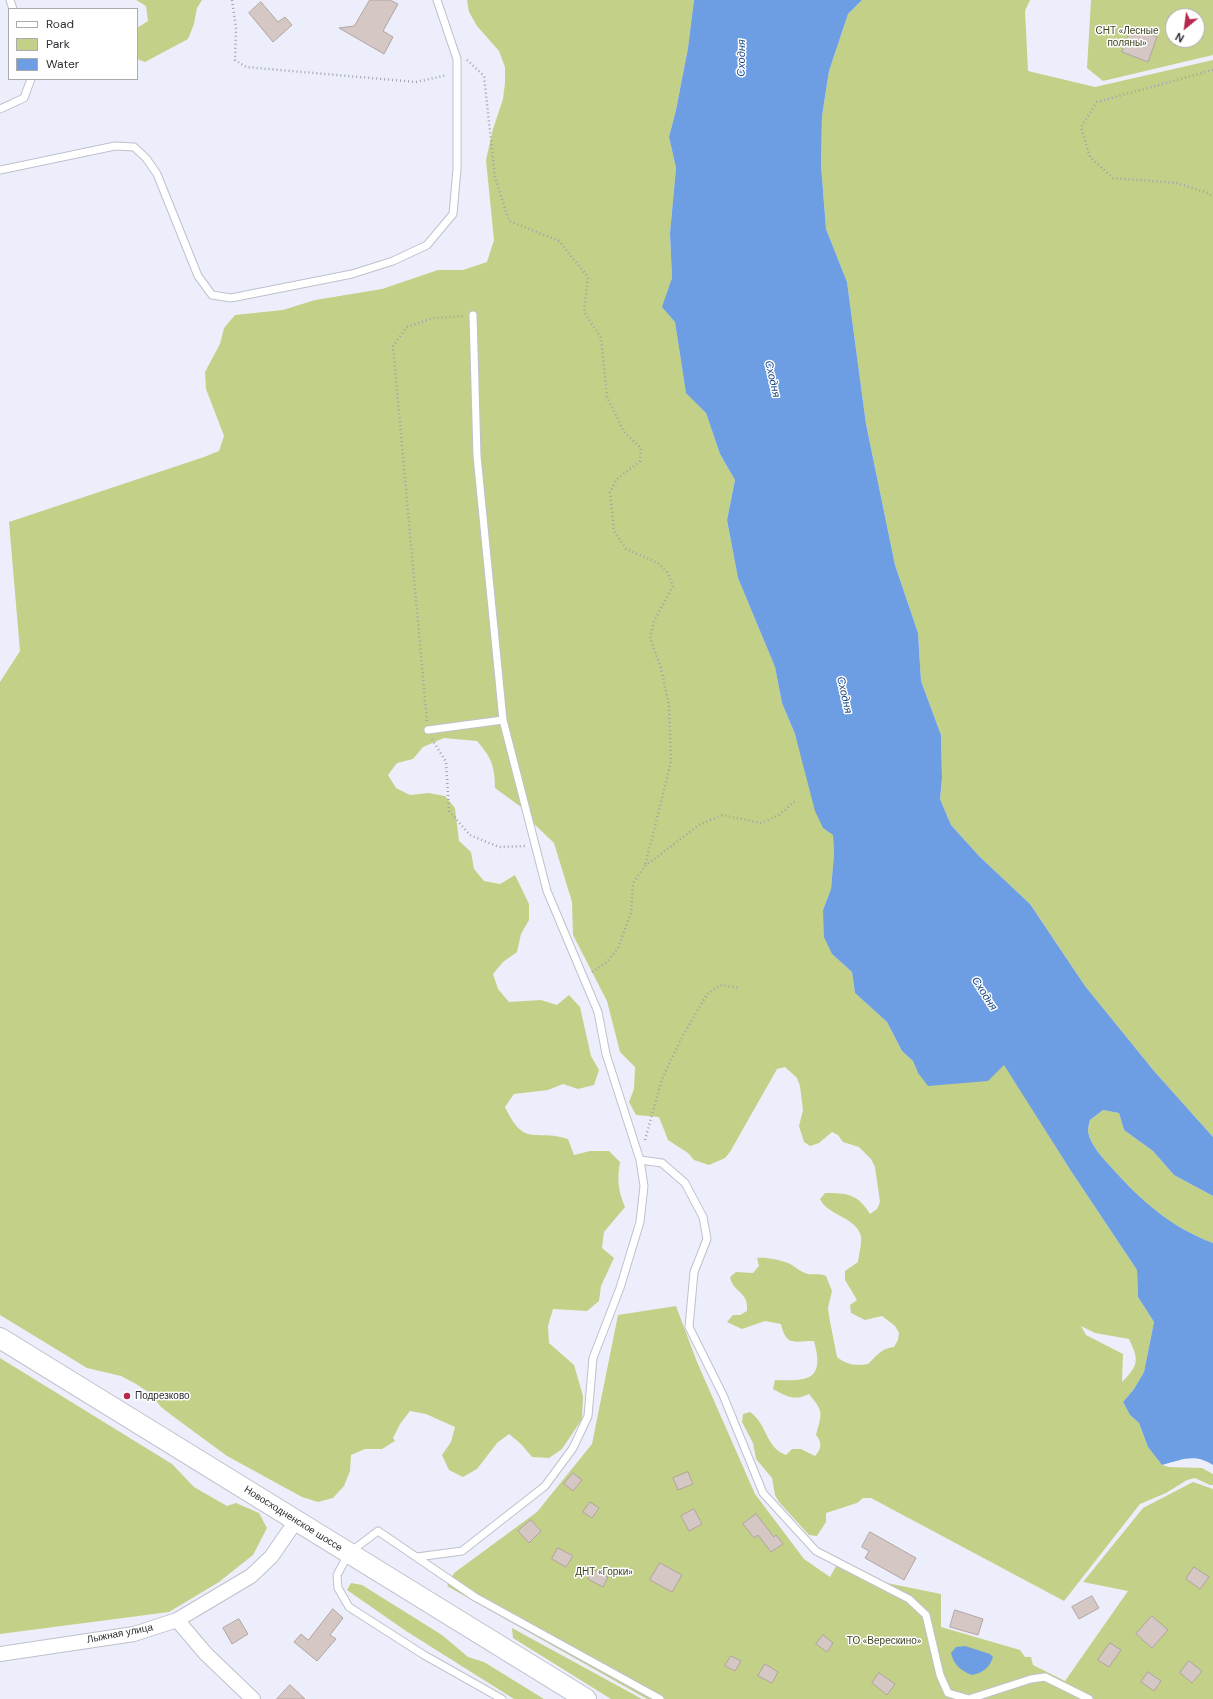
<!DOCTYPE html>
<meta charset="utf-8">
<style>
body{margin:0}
#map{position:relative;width:1213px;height:1699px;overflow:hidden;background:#eceffb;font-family:"DM Sans",sans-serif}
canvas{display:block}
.legend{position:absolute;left:8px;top:8px;width:130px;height:72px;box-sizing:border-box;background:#fff;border:1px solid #ababad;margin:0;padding:5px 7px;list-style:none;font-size:12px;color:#2c2e32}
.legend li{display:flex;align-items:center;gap:8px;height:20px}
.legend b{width:20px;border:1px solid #ababad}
.north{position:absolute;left:1165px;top:8px;width:40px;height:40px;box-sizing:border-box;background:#fff;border:1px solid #ababad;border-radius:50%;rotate:209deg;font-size:11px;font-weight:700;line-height:16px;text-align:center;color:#2c2e32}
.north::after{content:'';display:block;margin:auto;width:14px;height:18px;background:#b8274d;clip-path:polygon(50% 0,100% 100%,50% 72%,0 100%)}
</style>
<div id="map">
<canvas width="1213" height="1699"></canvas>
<ul class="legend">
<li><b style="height:5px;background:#fff"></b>Road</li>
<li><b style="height:11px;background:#c3d087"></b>Park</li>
<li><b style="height:11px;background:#6d9de2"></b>Water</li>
</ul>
<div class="north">N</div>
</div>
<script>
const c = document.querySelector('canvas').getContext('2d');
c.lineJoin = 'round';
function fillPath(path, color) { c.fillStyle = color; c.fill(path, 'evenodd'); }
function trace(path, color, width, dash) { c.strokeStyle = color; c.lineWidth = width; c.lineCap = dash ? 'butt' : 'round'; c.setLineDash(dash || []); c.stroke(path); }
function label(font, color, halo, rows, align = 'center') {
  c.font = font + ' "DM Sans",sans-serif'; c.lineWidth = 3; c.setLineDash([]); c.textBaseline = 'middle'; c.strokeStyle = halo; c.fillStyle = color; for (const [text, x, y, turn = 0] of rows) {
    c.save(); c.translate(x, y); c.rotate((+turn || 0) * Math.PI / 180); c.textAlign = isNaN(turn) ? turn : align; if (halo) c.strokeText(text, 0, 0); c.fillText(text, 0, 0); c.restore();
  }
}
fillPath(new Path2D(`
 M 136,0 L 202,0 L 197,8 L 194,24 L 188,39 L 145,62 L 137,59 L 137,28 L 148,21 L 146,6 Z
 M 467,0 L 694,0 L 688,48 L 676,110 L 669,137 L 676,168 L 670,233 L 672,278 L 663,307 L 675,322 L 686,392 L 706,413 L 720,454 L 735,480 L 727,520 L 738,578 L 775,667 L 782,703 L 795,734 L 823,828 L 833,834 L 834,854 L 831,889 L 823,910 L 832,954 L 852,972 L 855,993 L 887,1022 L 902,1051 L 913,1061 L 918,1073 L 1004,1064 L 1071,1171 L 1137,1270 L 1138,1297 L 1154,1322 L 1144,1372 L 1134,1389 L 1123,1402 L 1130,1415 L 1139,1423 L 1148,1447 L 1162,1465 L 1169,1467 L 1202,1468 L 1213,1474 L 1213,1485 L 1210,1485 L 1195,1478 L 1187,1480 L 1166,1493 L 1140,1504 L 1064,1601 L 871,1498 L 863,1498 L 857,1503 L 826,1513 L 826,1522 L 817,1536 L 809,1535 L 779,1502 L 775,1495 L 772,1478 L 756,1459 L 753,1443 L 742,1422 L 743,1414 L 750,1412 C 768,1425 765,1447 786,1455 L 792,1449 L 801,1449 L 815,1456 C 822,1448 822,1443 816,1435 C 822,1413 824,1412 809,1394 C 795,1401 787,1397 773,1389 L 775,1380 C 808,1381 825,1381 814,1341 C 795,1341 786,1347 781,1324 L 765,1321 L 742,1329 L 727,1322 L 733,1315 L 740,1315 L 747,1311 C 749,1291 733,1293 730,1277 L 736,1272 L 753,1273 L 759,1266 L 757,1258 C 767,1257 779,1260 788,1263 C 795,1266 800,1272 808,1274 C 815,1275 819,1273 826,1276 L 832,1291 L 828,1308 L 829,1316 L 837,1357 C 847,1365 856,1366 868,1364 C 877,1356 881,1348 894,1347 L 898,1340 L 899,1333 L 895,1326 L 882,1316 L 865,1320 L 851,1313 L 850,1305 L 857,1300 L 845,1280 L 845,1271 L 858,1262 C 859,1254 862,1243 861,1236 C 855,1216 828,1216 820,1199 L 825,1193 C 847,1193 858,1194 870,1214 L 877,1209 L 880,1202 L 875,1167 L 871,1159 L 859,1147 L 843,1142 L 838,1135 L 832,1132 L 819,1143 L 810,1146 L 804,1142 L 799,1126 L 803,1110 L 800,1086 L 797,1078 L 785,1067 L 777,1069 L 730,1152 L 725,1158 L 709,1165 L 694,1160 L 688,1153 L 668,1140 L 659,1117 L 636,1115 L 629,1102 L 634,1089 L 635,1067 L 620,1052 L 607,1001 L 573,935 L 572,902 L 554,843 L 531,821 L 521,807 L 495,788 C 495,766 491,757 477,741 L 444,738 L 423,747 L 413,759 L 397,763 L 388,775 L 396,788 L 410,795 L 428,793 L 445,796 L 455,808 L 459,841 L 471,852 L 474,869 L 484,881 L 500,884 L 515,875 L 529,904 L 529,920 L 521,934 L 517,952 L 503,962 L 493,974 L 498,989 L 509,1002 L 541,1000 L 557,1005 L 569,995 L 580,1007 L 591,1056 L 599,1070 L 594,1085 L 578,1089 L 563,1084 L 548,1090 L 514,1094 L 505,1107 C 525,1149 534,1128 568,1139 L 574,1155 L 590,1151 L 609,1151 L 620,1162 C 617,1179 618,1191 625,1207 L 604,1232 L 602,1248 L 614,1258 L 601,1286 L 599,1301 L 587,1311 L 553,1309 L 548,1326 L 549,1343 L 574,1365 L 583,1396 L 582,1419 L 562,1449 L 549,1458 L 532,1457 L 521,1444 L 509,1434 L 497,1443 L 477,1469 L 463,1477 L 449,1470 L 442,1455 L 451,1442 L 455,1427 L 426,1414 L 410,1411 L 400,1424 L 393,1438 L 395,1441 L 382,1449 L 365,1449 L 351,1455 L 350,1471 L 344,1486 L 333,1498 L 318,1502 L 302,1497 L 227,1456 L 174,1417 L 161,1407 L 150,1393 L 136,1384 L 121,1376 L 87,1368 L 0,1315 L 0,682 L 20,651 L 9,522 L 204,457 L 219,451 L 224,436 L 206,389 L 205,372 L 220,344 L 224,328 L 235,315 L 283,310 L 315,300 L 382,289 L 438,270 L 463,270 L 487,262 L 494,240 L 486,160 L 493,129 L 503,99 L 505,83 L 505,67 L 499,51 L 477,26 L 469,12 ZM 1081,1326 L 1095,1333 L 1129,1339 C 1139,1360 1139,1365 1122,1382 L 1123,1354 L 1086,1335 Z
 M 862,0 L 1030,0 L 1025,11 L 1028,71 L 1095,87 L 1213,60 L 1213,1137 L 1154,1071 L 1085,986 L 1030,904 L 979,856 L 951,825 L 940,799 L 942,778 L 941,735 L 921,681 L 918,633 L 895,565 L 866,424 L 847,282 L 826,229 L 821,165 L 822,116 L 829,71 L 848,14 Z
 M 1091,0 L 1213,0 L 1213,55 L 1103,81 L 1087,68 ZM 1173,16 L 1197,16 L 1197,40 L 1173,40 Z
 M 1103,1110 L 1119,1113 L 1124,1130 L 1153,1151 L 1174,1175 L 1213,1196 L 1213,1243 C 1171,1227 1141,1201 1111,1167 C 1102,1157 1091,1146 1088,1132 C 1088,1128 1089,1123 1090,1120 Z
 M 676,1306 L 697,1362 L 755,1494 L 804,1559 L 830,1577 L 840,1559 L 882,1582 L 941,1594 L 941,1627 L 1020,1650 L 1025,1657 L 1031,1657 L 1033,1665 L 1065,1681 L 1128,1591 L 1083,1582 L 1143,1508 L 1193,1482 L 1213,1489 L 1213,1699 L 647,1699 L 447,1586 L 454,1573 L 537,1512 L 592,1444 L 618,1315 Z
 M 0,1358 L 172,1464 L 194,1487 L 227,1506 L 236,1503 L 259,1513 L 267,1528 L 253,1555 L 219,1582 L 169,1612 L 0,1634 Z
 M 351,1583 L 362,1585 L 442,1635 L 468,1657 L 484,1662 L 544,1699 L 514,1699 L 406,1631 L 347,1590 Z
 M 512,1628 L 642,1699 L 611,1699 L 513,1638 Z`), '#c3d087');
fillPath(new Path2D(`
 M 694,0 L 862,0 L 848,14 L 829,71 L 822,116 L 821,165 L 826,229 L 847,282 L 866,424 L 895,565 L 918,633 L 921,681 L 941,735 L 942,778 L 940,799 L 951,825 L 979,856 L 1030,904 L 1085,986 L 1154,1071 L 1213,1137 L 1213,1196 L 1174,1175 L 1153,1151 L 1124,1130 L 1119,1113 L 1103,1110 L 1090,1120 C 1089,1123 1088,1128 1088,1132 C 1091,1146 1102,1157 1111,1167 C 1141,1201 1171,1227 1213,1243 L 1213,1465 C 1194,1453 1182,1460 1162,1465 L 1148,1447 L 1139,1423 L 1130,1415 L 1123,1402 L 1134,1389 L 1144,1372 L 1154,1322 L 1138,1297 L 1137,1270 L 1071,1171 L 1004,1065 L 988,1081 L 928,1086 L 918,1073 L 913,1061 L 902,1051 L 887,1022 L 855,993 L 852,972 L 832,954 L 824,937 L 823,910 L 831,889 L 834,854 L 833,835 L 823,828 L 815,811 L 795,734 L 782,703 L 775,667 L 738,578 L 727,520 L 735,480 L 720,454 L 706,413 L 686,393 L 675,322 L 662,307 L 672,278 L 670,233 L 676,168 L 669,137 L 676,110 L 688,48 Z
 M 965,1646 L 990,1654 L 993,1657 C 990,1667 983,1673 972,1675 C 961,1671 954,1665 951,1653 L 956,1647 Z`), '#6d9de2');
const building = new Path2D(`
 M 370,0 L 390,0 L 398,4 L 383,31 L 393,37 L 384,54 L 339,28 L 354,26 Z
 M 261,2 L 278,22 L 285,17 L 292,25 L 273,42 L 249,13 Z
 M 1132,27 L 1157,37 L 1148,62 L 1122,52 Z
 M 688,1472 L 693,1484 L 678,1490 L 673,1478 Z
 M 573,1473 L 582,1480 L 573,1491 L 564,1484 Z
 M 590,1502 L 599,1508 L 592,1518 L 583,1512 Z
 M 694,1509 L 702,1524 L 689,1531 L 681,1516 Z
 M 756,1514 L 774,1537 L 776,1535 L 783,1544 L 771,1552 L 758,1535 L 754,1538 L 743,1524 Z
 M 531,1520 L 541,1531 L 529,1543 L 518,1531 Z
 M 870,1532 L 916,1558 L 904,1580 L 865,1558 L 869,1551 L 862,1547 Z
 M 558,1548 L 573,1556 L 566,1567 L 552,1559 Z
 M 660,1563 L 682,1575 L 672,1592 L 650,1580 Z
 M 1194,1567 L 1209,1577 L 1200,1589 L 1186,1579 Z
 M 593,1569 L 608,1577 L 603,1587 L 588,1579 Z
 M 1092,1596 L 1099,1608 L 1079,1619 L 1072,1607 Z
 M 333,1609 L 343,1618 L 330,1635 L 336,1639 L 317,1661 L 294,1642 L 301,1634 L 308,1640 Z
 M 955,1610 L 983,1619 L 978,1635 L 950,1627 Z
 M 1152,1616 L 1168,1630 L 1152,1648 L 1136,1634 Z
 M 239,1619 L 248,1634 L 232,1644 L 223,1628 Z
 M 823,1635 L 833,1643 L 827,1652 L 816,1644 Z
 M 1110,1643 L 1121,1650 L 1109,1667 L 1098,1660 Z
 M 731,1656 L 741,1661 L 735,1671 L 725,1666 Z
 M 1189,1661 L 1202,1671 L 1192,1683 L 1180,1673 Z
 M 765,1664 L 778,1672 L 772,1683 L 758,1676 Z
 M 1148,1672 L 1161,1681 L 1154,1691 L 1141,1682 Z
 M 879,1673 L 895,1684 L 887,1695 L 872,1683 Z
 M 290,1685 L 305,1699 L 277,1699 Z`);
fillPath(building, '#d5c7c4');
trace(building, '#b1a4a0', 1);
const service = new Path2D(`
 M 10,0 L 13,9
 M 0,109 L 24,98 L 31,79
 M 0,170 L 115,146 L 134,147 L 146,158 L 157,174 L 198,276 L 212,295 L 231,298 L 352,274 L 393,261 L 427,245 L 453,214 L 457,169 L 457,59 L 437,0
 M 428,730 L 503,720
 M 640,1160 L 662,1163 L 685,1183 L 703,1217 L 707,1239 L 694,1272 L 689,1327 L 723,1395 L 763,1493 L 816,1551 L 909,1599 L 926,1615 L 940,1675 L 948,1693 L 969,1699 L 1031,1679 L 1045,1677 L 1089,1699
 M 417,1557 L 462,1551 L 545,1486 L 573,1448 L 588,1416 L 593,1358 L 620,1288 L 640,1222 L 644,1186 L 640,1160 L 606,1054 L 598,1012 L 547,891 L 503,720 L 477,456 L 473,315
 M 502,1699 L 424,1655 L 349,1607 L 338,1588 L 337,1575 L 349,1553 L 378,1531 L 475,1597 L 660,1699`);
const minor = new Path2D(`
 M 177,1620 L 206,1654 L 253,1699
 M 0,1654 L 134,1634 L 177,1620 L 251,1576 L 271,1557 L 296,1521`);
const secondary = new Path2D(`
 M 0,1338 L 586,1699`);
trace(service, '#bec1cc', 9);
trace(minor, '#bec1cc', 16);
trace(secondary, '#bec1cc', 22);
trace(new Path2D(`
 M 232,0 L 236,28 L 235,60 L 246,67 L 416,82 L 447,75
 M 467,60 L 484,76 L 495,177 L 509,221 L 559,241 L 588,277 L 584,312 L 601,338 L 607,397 L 624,432 L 641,448 L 640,461 L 617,479 L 610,492 L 614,531 L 626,549 L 658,563 L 668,573 L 673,586 L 654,621 L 650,638 L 661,668 L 669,705 L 671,762 L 645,866
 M 1213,70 L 1097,102 L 1081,127 L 1090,157 L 1113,178 L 1177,183 L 1208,193 L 1213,197
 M 427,721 L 393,346 L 407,327 L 433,318 L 463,316
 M 432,739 L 446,762 L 449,811 L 470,835 L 499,847 L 526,846
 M 592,972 L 607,962 L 618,948 L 631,913 L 633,883 L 645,866 L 699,825 L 722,815 L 761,823 L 779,815 L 796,800
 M 645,1140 L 662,1079 L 681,1039 L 707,994 L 720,985 L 740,988`), '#a0a3ac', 2.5, [1, 3]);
trace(service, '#fff', 7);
trace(minor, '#fff', 14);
trace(secondary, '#fff', 20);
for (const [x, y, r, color] of [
 [127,1396,4,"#b8274d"]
]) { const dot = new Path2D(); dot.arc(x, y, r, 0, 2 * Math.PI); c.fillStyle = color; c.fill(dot); trace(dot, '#fff', 1.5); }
label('10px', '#3c421c', '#fff', [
 ["СНТ «Лесные",1127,31],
 ["поляны»",1127,43],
 ["ДНТ «Горки»",604,1572],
 ["ТО «Верескино»",884,1641]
]);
label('10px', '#2c2e32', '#fff', [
 ["Подрезково",135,1396]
], 'left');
label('10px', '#2c2e32', '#fff', [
 ["Новосходненское шоссе",293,1519,32],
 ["Лыжная улица",120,1634,-11]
]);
label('italic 11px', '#164482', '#fff', [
 ["Сходня",742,58,-89],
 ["Сходня",772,379,77],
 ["Сходня",844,695,77],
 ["Сходня",984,994,57]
]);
</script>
